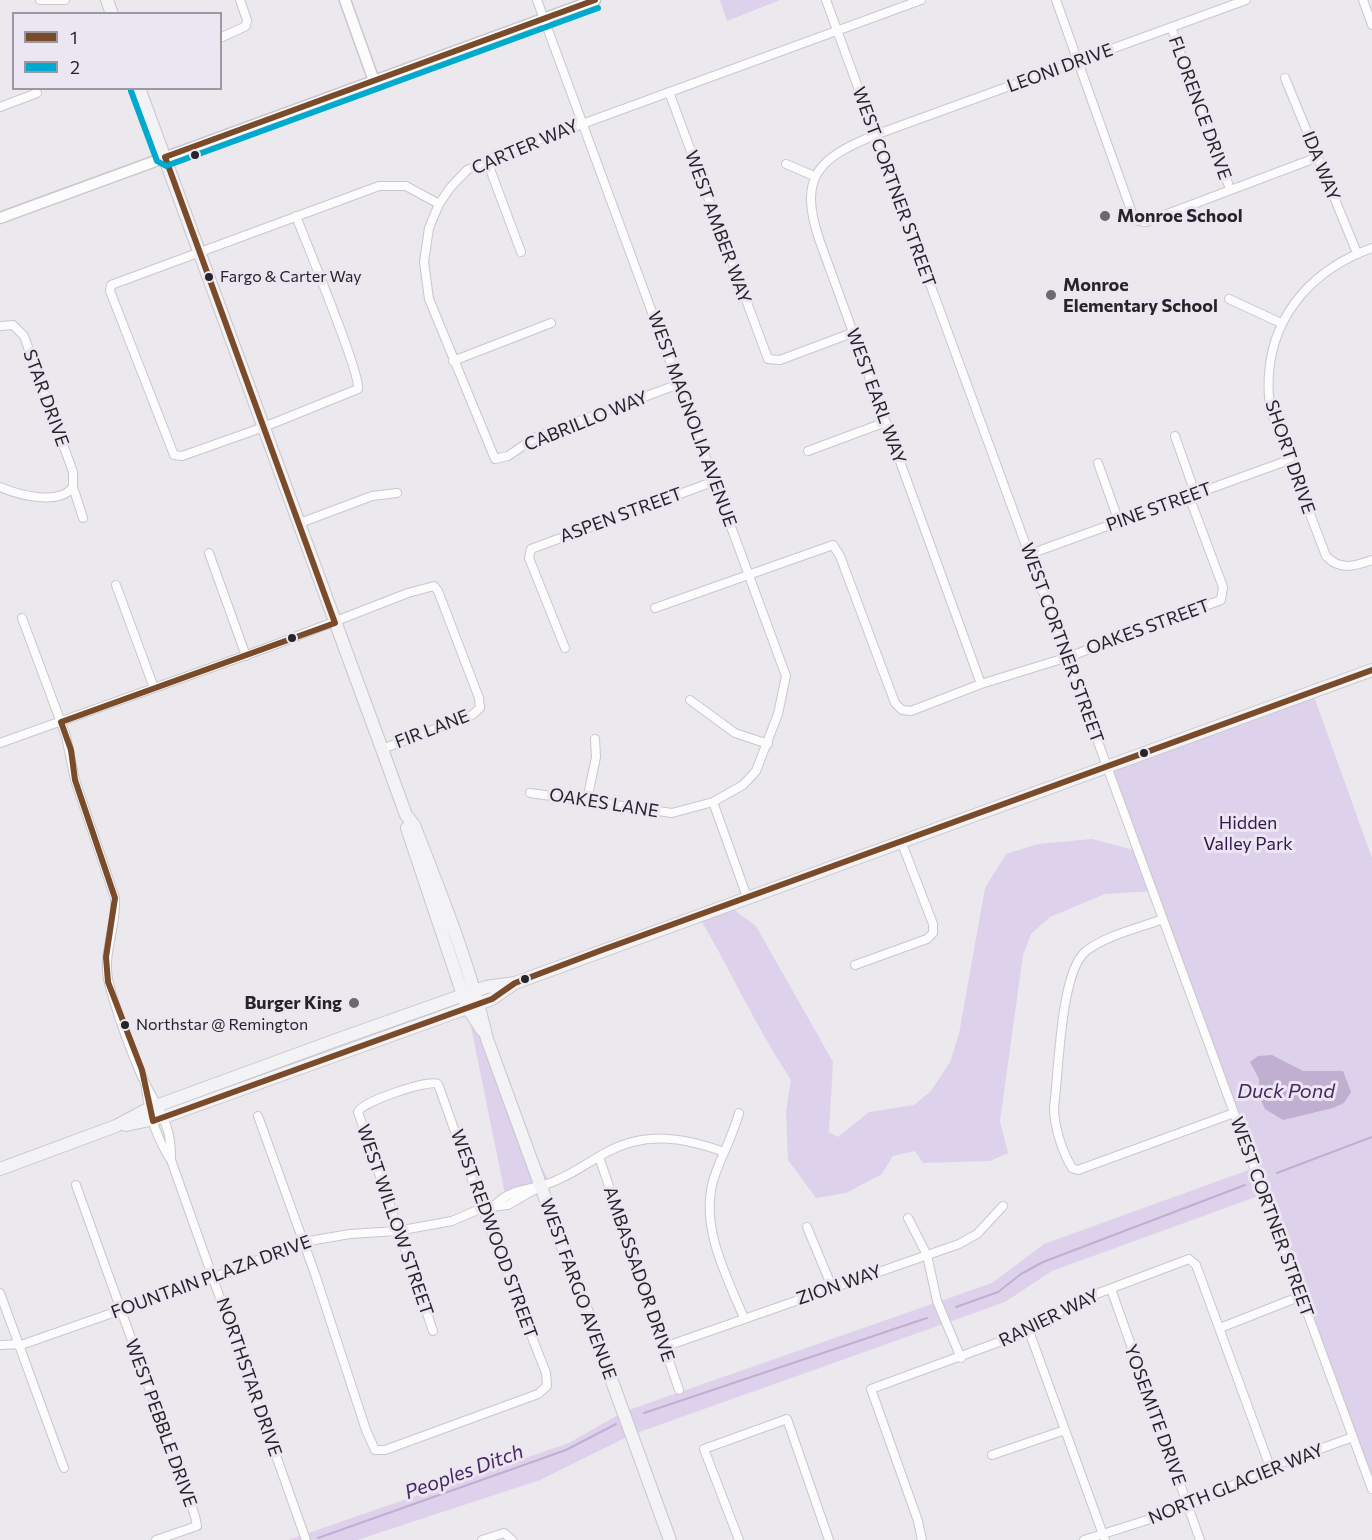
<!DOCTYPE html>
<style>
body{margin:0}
#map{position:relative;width:1372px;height:1540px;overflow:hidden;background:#ebe9ee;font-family:Commissioner,sans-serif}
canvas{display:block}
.legend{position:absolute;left:12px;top:12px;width:210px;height:78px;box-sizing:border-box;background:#ebe6f1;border:2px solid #9c98a1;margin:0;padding:8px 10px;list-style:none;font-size:18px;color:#262428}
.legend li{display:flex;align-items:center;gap:12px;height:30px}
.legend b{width:30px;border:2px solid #9c98a1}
</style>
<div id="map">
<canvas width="1372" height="1540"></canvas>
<ul class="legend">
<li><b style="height:8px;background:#7a4b2a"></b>1</li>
<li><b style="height:8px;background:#00a9ce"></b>2</li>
</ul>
</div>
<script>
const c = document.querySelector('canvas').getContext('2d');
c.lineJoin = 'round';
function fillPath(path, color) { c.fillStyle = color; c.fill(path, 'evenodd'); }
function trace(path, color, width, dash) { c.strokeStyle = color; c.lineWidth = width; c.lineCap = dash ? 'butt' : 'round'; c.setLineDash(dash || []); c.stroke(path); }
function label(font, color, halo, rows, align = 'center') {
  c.font = font + ' Commissioner,sans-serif'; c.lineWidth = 6; c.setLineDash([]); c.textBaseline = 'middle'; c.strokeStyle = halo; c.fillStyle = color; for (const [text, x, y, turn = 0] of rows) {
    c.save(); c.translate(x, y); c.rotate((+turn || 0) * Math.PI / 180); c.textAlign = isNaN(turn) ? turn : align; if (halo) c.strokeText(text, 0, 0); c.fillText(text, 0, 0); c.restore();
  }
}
fillPath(new Path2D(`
 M 720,0 L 780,0 L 727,21 Z
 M 1312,691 L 1372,858 L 1372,1489 L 1264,1194 L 1052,1271 L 1005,1302 L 631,1435 L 540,1480 L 357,1540 L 288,1540 L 569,1443 L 623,1412 L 992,1283 L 1044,1244 L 1254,1168 L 1153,891 L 1105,894 L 1050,917 L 1031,934 L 1023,955 L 1000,1121 L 1008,1153 L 990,1161 L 923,1163 L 915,1151 L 893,1156 L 882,1174 L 846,1193 L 816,1198 L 788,1160 L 786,1111 L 791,1080 C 756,1027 730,969 698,915 L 727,905 L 756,926 L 833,1062 L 829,1132 L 838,1137 L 869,1112 L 914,1105 L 931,1091 L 950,1062 L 959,1034 L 985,888 L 1006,854 L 1038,844 L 1092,839 L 1137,851 L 1106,765 Z
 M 467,1007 L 526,1139 L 552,1186 L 508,1205 L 495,1205 L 505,1194 Z`), '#ded1eb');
fillPath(new Path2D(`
 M 1272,1055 L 1303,1071 L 1343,1071 L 1351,1092 L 1344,1103 L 1333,1108 L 1283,1120 L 1265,1109 L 1259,1096 L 1259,1079 L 1250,1062 L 1258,1056 Z`), '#c0afd1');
trace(new Path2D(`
 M 1277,1173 L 1372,1137
 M 956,1307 L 998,1292 L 1021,1274 L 1043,1262 L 1245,1185
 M 644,1413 L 927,1318
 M 318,1538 L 566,1450 L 616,1424`), '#c0afd1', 2);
const minor = new Path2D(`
 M 40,0 L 65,0
 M 826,0 L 1372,1489
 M 1056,0 L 1132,213 L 1138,221 L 1146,222 L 1318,157
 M 1363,0 L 1372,25
 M 1171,27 L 1230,189
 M 220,38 L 246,26 L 247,20 L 240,0
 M 1285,78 L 1357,253
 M 669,92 L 768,359 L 780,360 L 852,333
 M 0,107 L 37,93
 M 487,161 L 521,252
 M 786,164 L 814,176
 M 296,216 C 305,240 361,374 358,389 L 264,427 L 182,456 L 174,455 L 110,291 L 111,285 L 379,186 L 406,186 L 439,204
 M 1372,248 C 1316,268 1274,311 1269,373 C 1268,387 1268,400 1272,414 L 1326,556 C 1340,571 1355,566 1372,560
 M 1229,299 L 1281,323
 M 0,326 L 13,325 L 24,336 L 73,472 L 73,487 L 83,518
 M 453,361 L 551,323
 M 679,384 L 536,437 L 508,456 L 495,459 L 429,299 L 424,262 L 429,228 L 439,204 L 450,188 L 467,170 L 503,153 L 921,0
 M 1175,436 L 1195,493
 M 808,451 L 886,422
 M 1098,463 L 1119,522
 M 0,487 C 19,495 59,506 73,487
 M 300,523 L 372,496 L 397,493
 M 209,553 L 246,656
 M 1030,554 L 1289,460
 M 116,585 L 154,688
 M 655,608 L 833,545 L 840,556 L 895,703 L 902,710 L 911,711 L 981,684 L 1068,657 L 1221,600 L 1223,587 L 1189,496
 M 22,618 L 66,736 L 75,780 L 115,898 C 117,926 103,951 108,979 C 114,1006 133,1058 145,1083 C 159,1112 172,1124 171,1160 L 306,1540
 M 565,648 L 529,558 L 531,549 L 715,481
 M 981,684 L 819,239 C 798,176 819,158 875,135 L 1246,0
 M 690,700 L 735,733 L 768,744
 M 0,743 L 269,647 L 408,593 L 434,586 L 438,591 L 479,698 L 480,708 L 472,715 L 382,749
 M 530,793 L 672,813 L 713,802 L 743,785 L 756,771 L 778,714 L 786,676 L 537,0
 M 587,800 L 596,757 L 595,739
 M 713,802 L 747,897
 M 1163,919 C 1139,928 1107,935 1086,951 C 1060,972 1059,1072 1054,1107 C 1054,1127 1062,1151 1072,1168 L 1078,1170 L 1234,1113
 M 855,965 L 927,939 L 933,933 L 933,924 L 901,841
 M 146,1088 C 149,1113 156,1138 171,1160
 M 739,1113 C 733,1136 721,1156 714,1178 C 699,1225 726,1275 744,1318
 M 258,1116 L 315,1274 L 366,1430 L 375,1450 L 385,1450 L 538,1394 L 547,1386 L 546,1373 L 489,1227 L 438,1084 C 429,1079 361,1102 358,1112 L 433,1331
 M 599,1157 L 679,1390
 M 76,1185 L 195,1516 L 197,1526 L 156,1540
 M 495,1205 C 513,1186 535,1191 557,1180 C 574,1173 589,1162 605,1153 C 645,1131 683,1137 724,1152
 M 908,1218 L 927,1255 L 937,1301 L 961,1358
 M 807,1227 L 832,1287
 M 1111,1289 L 1200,1540
 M 0,1293 L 64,1468
 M 1220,1328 L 1301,1296
 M 1029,1331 L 1105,1540
 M 0,1345 L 24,1344 L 215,1277 L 303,1242 L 350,1234 L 397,1231 L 452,1221 L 482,1208 L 508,1205 L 541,1186
 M 664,1347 L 959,1244 L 977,1234 L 1003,1206
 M 992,1455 L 1065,1430
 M 482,1540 L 504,1533 L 512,1540
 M 739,1540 L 704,1449 L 787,1419 L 829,1540
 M 922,1540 L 918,1521 L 871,1389 L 1029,1331 L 1075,1302 L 1189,1259 L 1196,1265 L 1270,1467
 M 1084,1540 L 1188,1507 L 1270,1467 L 1353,1437`);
const tertiary = new Path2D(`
 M 345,0 L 374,81
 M 0,218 L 595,0`);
const secondary = new Path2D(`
 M 107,0 L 112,14
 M 139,88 L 382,749 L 406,815 L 414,825 C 441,895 470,965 487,1039 L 670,1540
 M 407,828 L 467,1007 L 482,1030
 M 126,1125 L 164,1117 L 492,999 L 512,985
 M 0,1169 L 116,1126 L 148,1109 L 339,1039 L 486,987 L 515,983 L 1372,670`);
trace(minor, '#c9c7cb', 10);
trace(tertiary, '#c9c7cb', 13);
trace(secondary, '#c9c7cb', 14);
trace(minor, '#fcfcfc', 8);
trace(tertiary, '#fcfcfc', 10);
trace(secondary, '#f3f2f4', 12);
trace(new Path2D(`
 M 595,0 L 165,157 L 335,623 L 61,722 L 71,750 L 75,780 L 115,898 L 106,957 L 108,982 L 142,1070 L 153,1121 L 492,999 L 515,983 L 602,950 L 1372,670`), '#7a4b2a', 6);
trace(new Path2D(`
 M 131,91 L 157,161 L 166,166 L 598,8`), '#00a9ce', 6);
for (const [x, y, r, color] of [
 [195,155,5,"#262428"],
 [1105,216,6,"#6b696d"],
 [209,277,5,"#262428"],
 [1051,295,6,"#6b696d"],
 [292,638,5,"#262428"],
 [1144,753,5,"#262428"],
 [525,979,5,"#262428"],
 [354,1003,6,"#6b696d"],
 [125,1025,5,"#262428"]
]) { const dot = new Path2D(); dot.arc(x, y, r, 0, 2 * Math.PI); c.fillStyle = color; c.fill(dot); trace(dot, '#ebe6f1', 2); }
label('16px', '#262428', '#ebe6f1', [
 ["Fargo & Carter Way",220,277],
 ["Northstar @ Remington",136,1025]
], 'left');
label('18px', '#262428', '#ebe6f1', [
 ["LEONI DRIVE",1060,68,-20],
 ["FLORENCE DRIVE",1200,108,70],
 ["CARTER WAY",525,147,-23],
 ["IDA WAY",1321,166,68],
 ["WEST CORTNER STREET",894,187,70],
 ["WEST AMBER WAY",718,227,70],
 ["WEST EARL WAY",876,396,70],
 ["STAR DRIVE",46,398,70],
 ["WEST MAGNOLIA AVENUE",692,419,70],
 ["CABRILLO WAY",586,421,-22],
 ["SHORT DRIVE",1290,457,71],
 ["PINE STREET",1159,507,-20],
 ["ASPEN STREET",621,515,-20],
 ["OAKES STREET",1148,627,-20],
 ["WEST CORTNER STREET",1062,643,70],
 ["FIR LANE",432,729,-21],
 ["OAKES LANE",604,803,9],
 ["WEST CORTNER STREET",1272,1217,70],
 ["WEST WILLOW STREET",395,1220,71],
 ["WEST REDWOOD STREET",494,1234,70],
 ["AMBASSADOR DRIVE",639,1274,71],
 ["FOUNTAIN PLAZA DRIVE",211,1277,-20],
 ["ZION WAY",839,1285,-19],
 ["WEST FARGO AVENUE",578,1289,70],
 ["RANIER WAY",1049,1318,-26],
 ["NORTHSTAR DRIVE",249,1377,71],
 ["YOSEMITE DRIVE",1155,1415,70],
 ["WEST PEBBLE DRIVE",161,1423,70],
 ["NORTH GLACIER WAY",1236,1484,-22]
]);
label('bold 18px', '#262428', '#ebe6f1', [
 ["Monroe School",1117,216],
 ["Monroe",1063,285],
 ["Elementary School",1063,306],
 ["Burger King",342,1003,"right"]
], 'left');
label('18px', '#36164f', '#ebe6f1', [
 ["Hidden",1248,823],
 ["Valley Park",1248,844]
]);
label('italic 20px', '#472761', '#ebe6f1', [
 ["Duck Pond",1286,1091],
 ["Peoples Ditch",464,1472,-20]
]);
</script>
